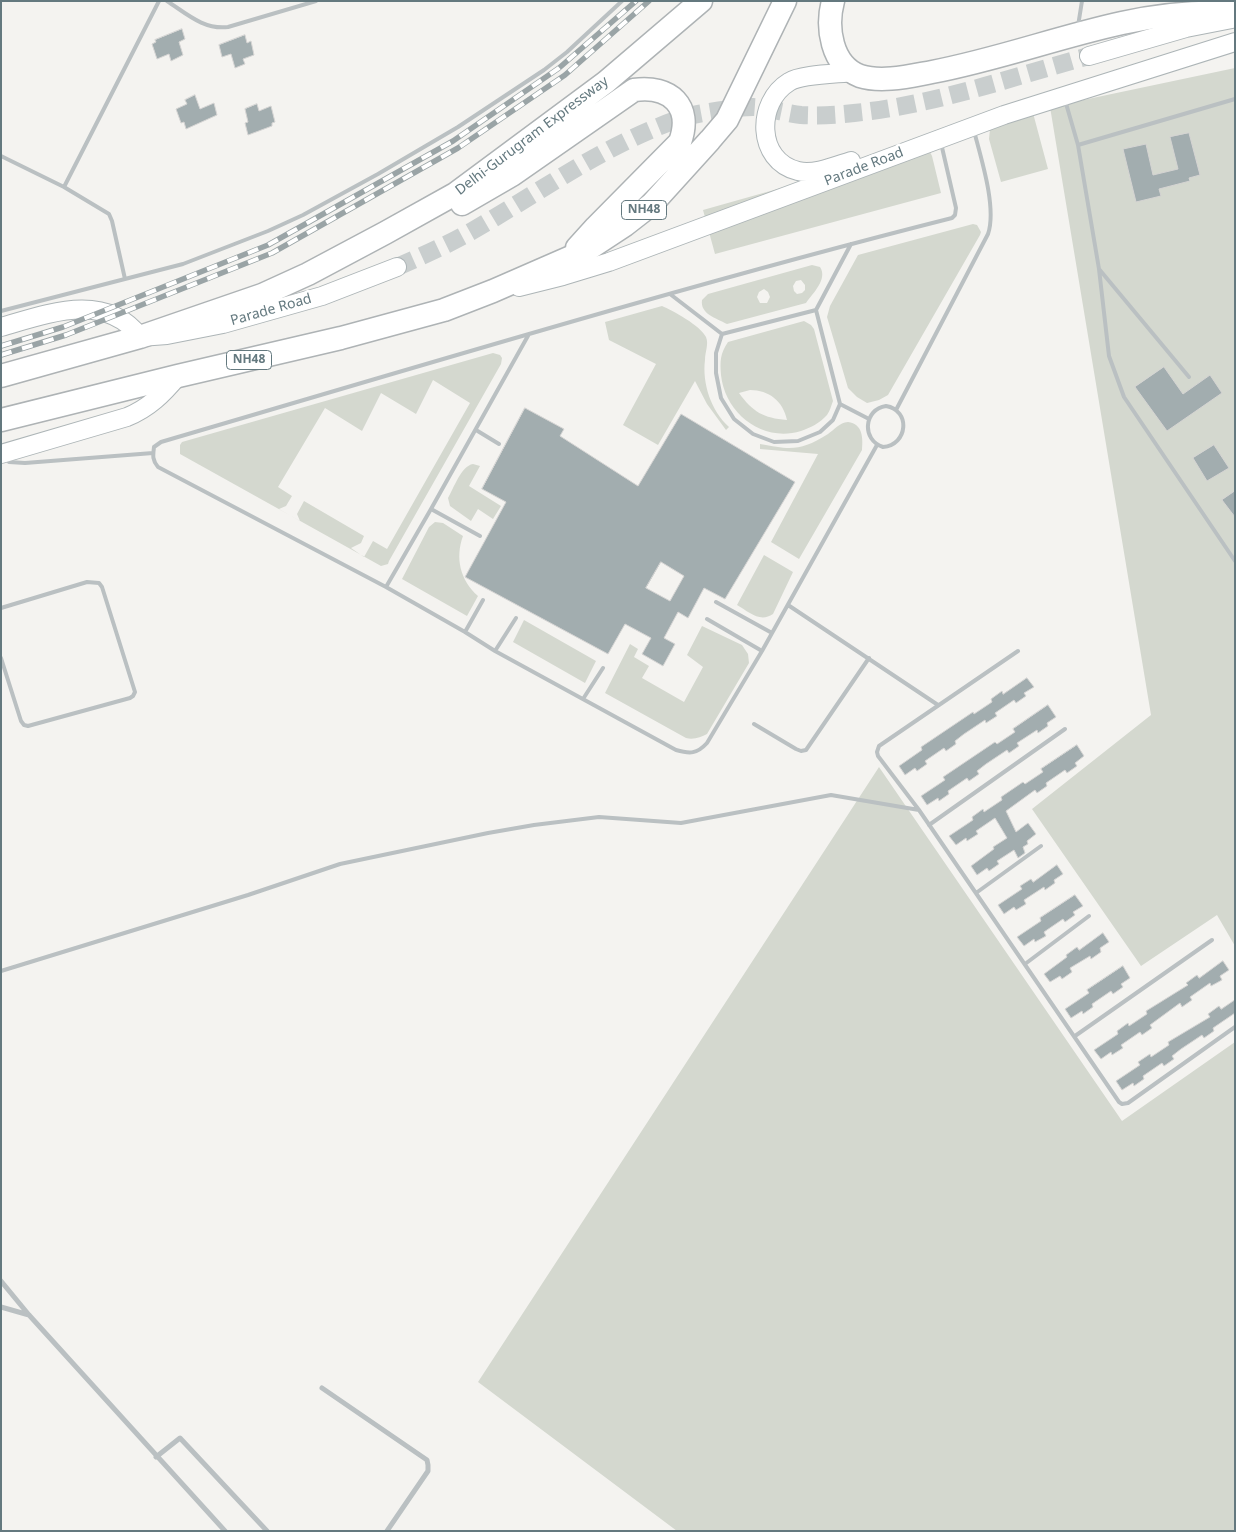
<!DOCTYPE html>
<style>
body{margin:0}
#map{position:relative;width:1236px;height:1532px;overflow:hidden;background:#f4f3f0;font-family:"Noto Sans",sans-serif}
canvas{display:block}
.frame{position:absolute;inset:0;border:2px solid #64797f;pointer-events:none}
</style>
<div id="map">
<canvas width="1236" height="1532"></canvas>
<div class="frame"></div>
</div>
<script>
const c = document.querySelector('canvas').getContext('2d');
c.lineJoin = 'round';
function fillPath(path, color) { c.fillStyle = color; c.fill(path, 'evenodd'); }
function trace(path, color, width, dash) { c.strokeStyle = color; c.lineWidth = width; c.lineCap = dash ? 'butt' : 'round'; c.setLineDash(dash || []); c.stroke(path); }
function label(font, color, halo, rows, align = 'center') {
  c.font = font + ' "Noto Sans",sans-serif'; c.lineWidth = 5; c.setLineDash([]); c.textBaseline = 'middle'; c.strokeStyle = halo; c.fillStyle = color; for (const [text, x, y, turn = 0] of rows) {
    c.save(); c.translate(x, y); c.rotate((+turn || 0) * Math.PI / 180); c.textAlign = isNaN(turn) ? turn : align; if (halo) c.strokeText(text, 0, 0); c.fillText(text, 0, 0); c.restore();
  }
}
fillPath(new Path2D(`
 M 1235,68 L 1235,946 L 1217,915 L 1141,966 L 1032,809 L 1151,715 L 1050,107 Z
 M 1033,113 L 1048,169 L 1001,182 L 989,139 L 990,129 Z
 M 919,149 L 930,152 L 932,156 L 941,193 L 715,254 L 703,210 Z
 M 973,224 L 977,225 L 981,232 L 980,235 L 888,395 L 879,400 L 867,403 L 857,397 L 848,388 L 827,317 L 830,306 L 858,255 Z
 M 812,265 L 820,267 C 828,279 813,293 806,303 L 727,324 C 716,318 700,314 702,300 L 708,294 ZM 801,280 L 805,285 L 805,290 L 802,293 L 797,294 L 794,291 L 793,286 L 796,281 ZM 764,289 L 768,292 L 770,297 L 767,303 L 760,303 L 757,297 L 759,292 Z
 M 662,306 C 672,310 701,326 706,337 C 709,344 705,352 705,360 C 702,383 711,411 729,427 L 726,430 L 707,404 L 695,381 L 658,445 L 623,425 L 656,364 L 609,340 L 605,322 Z
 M 804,321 L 811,325 L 814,329 L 833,401 C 831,406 830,411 827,415 C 820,423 810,428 801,431 C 762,443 725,413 721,375 C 720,361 720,354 728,342 ZM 750,390 C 769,390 783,401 787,420 C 763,418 753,412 739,393 Z
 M 493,353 L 500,355 L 502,358 L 501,364 L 389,561 L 388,564 L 381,566 L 180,454 L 180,445 L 182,442 ZM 433,380 L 470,403 L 387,549 L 373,541 L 364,557 L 351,548 L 361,543 L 364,536 L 304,501 L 297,514 L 300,521 L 279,509 L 286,506 L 292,496 L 278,487 L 325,408 L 362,431 L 381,393 L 416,414 Z
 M 848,422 C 863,424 863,438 862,450 L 799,559 L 771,542 L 818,454 L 760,449 L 760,444 C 791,450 801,451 828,434 C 835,429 839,423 848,422 Z
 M 473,464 L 480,466 L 469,486 L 501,506 L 493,519 L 478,509 L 471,521 L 450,506 L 448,498 C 454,488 461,466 473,464 Z
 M 435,522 L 443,523 L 463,536 C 455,558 460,580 478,596 L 467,616 L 402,579 L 429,527 Z
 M 764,555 L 793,572 L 773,614 C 760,623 749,612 737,605 Z
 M 524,620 L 596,661 L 585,683 L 513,642 Z
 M 702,626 L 742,645 L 748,654 L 749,663 L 707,734 C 701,737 694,740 686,738 L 605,693 L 630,644 L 638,649 L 634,657 L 649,666 L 642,678 L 684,702 L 703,667 L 687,655 Z
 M 879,767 L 1122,1121 L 1235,1042 L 1235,1531 L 677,1531 L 478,1382 Z`), '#d4d8cf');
const building = new Path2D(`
 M 182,29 L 185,39 L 179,42 L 183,55 L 171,61 L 169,54 L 157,59 L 152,44 L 156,42 L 155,40 Z
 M 245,35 L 247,43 L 251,41 L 254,55 L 243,59 L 245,64 L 235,68 L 231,54 L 222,57 L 219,45 Z
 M 195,95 L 200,109 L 214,103 L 217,115 L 186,129 L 184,122 L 181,123 L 176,109 L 187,104 L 185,100 Z
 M 257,104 L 259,111 L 271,106 L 275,122 L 272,123 L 272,126 L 248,135 L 245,123 L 248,122 L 245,109 Z
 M 1189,133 L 1200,175 L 1189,178 L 1190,181 L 1159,189 L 1161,196 L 1136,202 L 1123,149 L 1146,144 L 1153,175 L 1178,169 L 1170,137 Z
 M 1164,367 L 1183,394 L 1210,375 L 1222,393 L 1167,431 L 1135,387 Z
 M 525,408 L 564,429 L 560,436 L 638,486 L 681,414 L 795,482 L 725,599 L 704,588 L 688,618 L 678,612 L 664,638 L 675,644 L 663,666 L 642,654 L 651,638 L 625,624 L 608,654 L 465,577 L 506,502 L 482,489 ZM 661,562 L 684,576 L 670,601 L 646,588 Z
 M 1214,445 L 1229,468 L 1207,481 L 1193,458 Z
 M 1235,491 L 1235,517 L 1222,500 Z
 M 1027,678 L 1034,687 L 1024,693 L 1026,696 L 1016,703 L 1014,700 L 995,713 L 997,716 L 986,723 L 985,720 L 964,734 L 955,741 L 956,744 L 946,751 L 944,748 L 925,761 L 927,764 L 917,771 L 915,768 L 905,775 L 899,766 L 922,750 L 921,747 L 973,712 L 974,714 L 992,702 L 991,699 L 1002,691 L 1003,694 Z
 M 1048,705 L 1056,717 L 1047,723 L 1048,726 L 1038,733 L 1037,730 L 1017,743 L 1019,746 L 1009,753 L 1007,750 L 986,764 L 977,771 L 979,774 L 969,781 L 967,778 L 948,791 L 949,794 L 939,801 L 938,798 L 927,805 L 921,796 L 945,780 L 943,777 L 995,742 L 997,744 L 1015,732 L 1013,729 Z
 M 1077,745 L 1084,756 L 1075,763 L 1077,766 L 1067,773 L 1065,770 L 1046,783 L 1047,786 L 1037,793 L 1035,790 L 1006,811 L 1016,832 L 1028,823 L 1036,834 L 1027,841 L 1028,844 L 1023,847 L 1025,853 L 1018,858 L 1014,850 L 997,861 L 999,864 L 989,871 L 987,868 L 977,875 L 971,866 L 994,849 L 993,847 L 1007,838 L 995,818 L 976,831 L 978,834 L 967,841 L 966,838 L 956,845 L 949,836 L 973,820 L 972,817 L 983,809 L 984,812 L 1002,800 L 1001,797 L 1023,782 L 1025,784 L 1043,772 L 1041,769 Z
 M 1057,865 L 1063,874 L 1054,880 L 1055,883 L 1045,890 L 1044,887 L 1024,900 L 1026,904 L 1016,910 L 1014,907 L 1004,914 L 998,905 L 1022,889 L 1020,886 L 1031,879 L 1033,882 Z
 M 1075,895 L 1083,906 L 1073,912 L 1075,915 L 1065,922 L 1063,919 L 1044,932 L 1046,936 L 1035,942 L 1034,939 L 1024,946 L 1017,937 L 1041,921 L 1040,918 Z
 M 1103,933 L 1109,942 L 1100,948 L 1101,952 L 1091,959 L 1090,956 L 1070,968 L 1072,972 L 1062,979 L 1060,976 L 1050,982 L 1044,974 L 1067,957 L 1066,955 L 1077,947 L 1079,950 Z
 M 1223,961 L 1229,970 L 1220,976 L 1222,980 L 1211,986 L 1210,983 L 1190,997 L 1192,1000 L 1182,1007 L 1180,1003 L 1150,1025 L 1152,1028 L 1142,1035 L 1140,1032 L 1121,1045 L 1123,1048 L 1112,1055 L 1111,1052 L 1101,1059 L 1094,1050 L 1118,1034 L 1117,1031 L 1128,1023 L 1129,1026 L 1147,1014 L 1146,1011 L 1188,985 L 1186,983 L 1197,975 L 1199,978 Z
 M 1123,966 L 1130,978 L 1121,984 L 1123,987 L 1113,994 L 1111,991 L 1092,1004 L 1093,1007 L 1083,1014 L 1082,1011 L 1071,1018 L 1065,1009 L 1089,993 L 1087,990 Z
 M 1235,1000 L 1235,1013 L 1213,1028 L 1214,1031 L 1204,1038 L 1202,1035 L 1181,1049 L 1172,1056 L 1174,1059 L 1164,1066 L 1162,1063 L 1143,1076 L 1144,1079 L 1134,1086 L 1133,1083 L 1122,1090 L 1116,1081 L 1140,1065 L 1138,1062 L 1150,1054 L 1151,1057 L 1169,1045 L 1168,1042 L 1210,1017 L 1208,1014 L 1219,1006 L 1221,1009 Z`);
fillPath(building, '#a2adaf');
trace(building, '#d5d4d3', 1);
trace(new Path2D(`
 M 397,267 C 422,256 447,245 472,231 C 542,191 608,142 685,117 C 698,113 739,107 753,107 C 769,108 785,113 801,115 C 818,116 837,115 854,113 C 934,105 1012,77 1089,56`), '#c9cece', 18, [18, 9]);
const secondary = new Path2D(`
 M 1089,56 L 1186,28 L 1232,19
 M 851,161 C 835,166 814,175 798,171 C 756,161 756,102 789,82 C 801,74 838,74 854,72
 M 519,287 L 563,276 L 609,262 L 1004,115 L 1235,42
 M 1,327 C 47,314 105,291 140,337 L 167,335 L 223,324 L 322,296 L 397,267
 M 1,454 L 127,417 C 149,408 163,394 178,376`);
const highway = new Path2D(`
 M 833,1 C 826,27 831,65 860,76 C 882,83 910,76 932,72 C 996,60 1058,37 1122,23 C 1158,15 1198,11 1235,13
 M 462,204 L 512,175 L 634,90 C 670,85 693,106 680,142 L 596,227 L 577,248
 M 1,376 L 140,337 L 262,295 L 308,274 L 385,233 L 455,194 L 606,82 L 701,1
 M 1,420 L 178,376 L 341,338 L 444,310 L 493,291 L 587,250 L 625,225 L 652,204 L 710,140 L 727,120 L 785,1`);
trace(secondary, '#adb5b7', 20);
trace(highway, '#aeb3b5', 25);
trace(new Path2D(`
 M 167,1 C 187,14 204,30 228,27 L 316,1
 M 1078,26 L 1082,1
 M 1065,100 L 1078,145 L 1099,269 L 1109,356 L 1124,397 L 1235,561
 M 1078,145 L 1235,99
 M 1,156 L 64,187 L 109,214 L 112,221 L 125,279
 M 64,187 L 159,1
 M 1099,269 L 1189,377
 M 670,294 L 722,334
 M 816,310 L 851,244
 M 1,311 L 183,264 L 268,231 L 303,215 L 378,174 L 458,127 L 544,70 L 567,52 L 622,1
 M 840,404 L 833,420 L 820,432 L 798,441 L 774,442 L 753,434 L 734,419 L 721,398 L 716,373 L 716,353 L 722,334 L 816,310 L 840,404 L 869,419
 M 886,406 C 911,410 908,445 883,447 C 861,440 864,409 886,406 Z
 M 896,410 L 988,234 C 997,208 981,158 974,131
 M 476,430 L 499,444
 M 877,445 L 762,651 L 707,743 C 697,754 690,754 676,750 L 495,651 L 465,632 L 386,587 L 158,467 C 152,460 153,455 154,447 L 161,442 C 424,365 687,285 952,218 L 955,215 L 956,208 L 941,143
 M 5,457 L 9,462 L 25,463 L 153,453
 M 431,509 L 480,536
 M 386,587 L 431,509 L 529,334
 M 716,602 L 772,633
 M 788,605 L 938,705
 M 1,608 L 87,582 L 99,583 L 102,587 L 135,692 L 133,696 L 130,698 L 28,726 L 24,725 L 21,721 L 1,658
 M 707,619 L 762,651
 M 465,632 L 483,600
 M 495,651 L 516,618
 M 1018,651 L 879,746 L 877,752 L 878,756 L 919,810 L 1119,1102 L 1122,1104 L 1128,1103 L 1235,1027
 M 583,699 L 603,668
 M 754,724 L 796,749 L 801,751 L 806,750 L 869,658
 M 929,825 L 1065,729
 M 976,893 L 1041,846
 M 1025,964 L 1089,916
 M 1,971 L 248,895 L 340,864 L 488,833 L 534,825 L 599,817 L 681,823 L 831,795 L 919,810
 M 1075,1036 L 1212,940`), '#bac0c2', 4);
trace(new Path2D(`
 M 1,1281 L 29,1315 L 225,1531
 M 1,1307 L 29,1315
 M 322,1388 L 427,1460 L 428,1465 L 428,1471 L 387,1531
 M 156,1457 L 180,1438 L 267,1531`), '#bac0c2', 5);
trace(secondary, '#fff', 18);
trace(highway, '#fff', 22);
const rail = new Path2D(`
 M 1,346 L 63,327 L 268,245 L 453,141 L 559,68 L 636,1
 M 1,355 L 66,335 L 272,253 L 458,148 L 565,75 L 649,1`);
trace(rail, '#9aa4a6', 5.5);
trace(rail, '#fff', 4, [11]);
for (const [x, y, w] of [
 [644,210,45],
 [249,360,45]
]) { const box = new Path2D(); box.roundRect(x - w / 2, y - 9.5, w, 19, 4); c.fillStyle = '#fff'; c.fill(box); trace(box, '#64797f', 1); }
label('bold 12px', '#64797f', null, [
 ["NH48",644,210],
 ["NH48",249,360]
]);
label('14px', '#64797f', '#fff', [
 ["Delhi-Gurugram Expressway",532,136,-37],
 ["Parade Road",864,167,-21],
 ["Parade Road",271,310,-16]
]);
</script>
